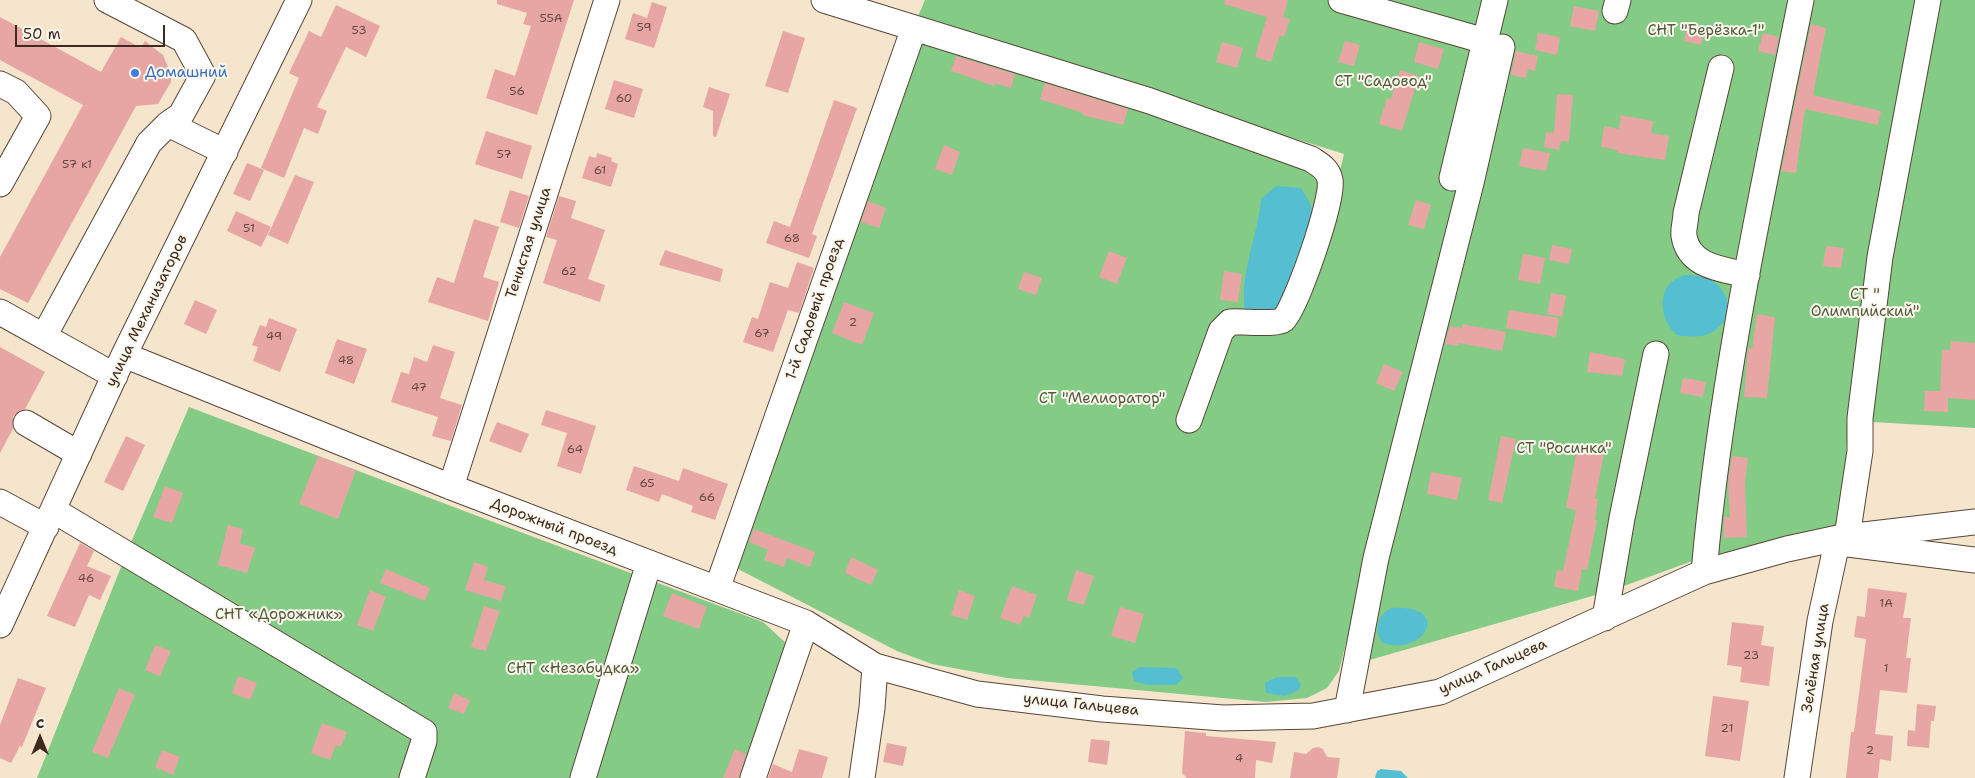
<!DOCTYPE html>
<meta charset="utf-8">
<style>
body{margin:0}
#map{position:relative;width:1975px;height:778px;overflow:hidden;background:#f4e5cc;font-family:"Shantell Sans",sans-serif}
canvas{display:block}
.north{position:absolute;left:15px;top:713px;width:50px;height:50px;-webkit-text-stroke:4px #fbf7ec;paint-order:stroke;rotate:0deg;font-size:14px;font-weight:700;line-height:20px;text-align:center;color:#3b2a1e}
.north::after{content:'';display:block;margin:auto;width:18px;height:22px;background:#3b2a1e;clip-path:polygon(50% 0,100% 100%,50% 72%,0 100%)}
.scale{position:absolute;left:15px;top:25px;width:150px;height:22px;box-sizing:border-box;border:2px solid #3b2a1e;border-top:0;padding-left:6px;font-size:15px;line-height:18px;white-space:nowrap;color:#3b2a1e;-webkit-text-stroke:4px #fbf7ec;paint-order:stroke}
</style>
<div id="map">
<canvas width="1975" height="778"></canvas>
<div class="north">С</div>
<div class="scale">50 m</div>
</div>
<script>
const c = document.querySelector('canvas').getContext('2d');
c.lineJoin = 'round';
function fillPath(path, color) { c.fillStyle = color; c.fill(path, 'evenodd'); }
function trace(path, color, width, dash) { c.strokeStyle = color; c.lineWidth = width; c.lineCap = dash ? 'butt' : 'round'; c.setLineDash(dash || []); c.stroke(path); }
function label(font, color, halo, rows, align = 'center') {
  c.font = font + ' "Shantell Sans",sans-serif'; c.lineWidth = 4; c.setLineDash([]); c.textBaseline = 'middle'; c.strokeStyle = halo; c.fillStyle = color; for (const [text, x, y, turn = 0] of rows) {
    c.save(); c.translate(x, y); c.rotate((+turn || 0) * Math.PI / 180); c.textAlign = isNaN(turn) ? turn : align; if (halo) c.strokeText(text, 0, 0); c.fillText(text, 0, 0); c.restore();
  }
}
fillPath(new Path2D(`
 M 925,0 L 1488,0 L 1443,186 L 1458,190 L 1339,671 L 1327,688 L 1307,698 L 1266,702 L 1007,678 L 932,664 L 897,651 L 738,569 L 921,42 L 1340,171 L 1344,154 L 916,21 Z
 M 1504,0 L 1794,0 L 1698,559 L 1613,590 L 1366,661 Z
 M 1807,0 L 1975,0 L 1975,428 L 1873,422 L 1865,413 L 1849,412 L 1845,472 L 1835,529 L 1715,559 L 1720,483 Z
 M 189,407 L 504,526 L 763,622 L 788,645 L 758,778 L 37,778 L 129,547 Z`), '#84cb86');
fillPath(new Path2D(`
 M 1276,186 L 1301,188 L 1310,203 L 1313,216 L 1282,301 L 1274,315 L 1245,311 C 1239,275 1258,236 1261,199 Z
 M 1685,275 C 1712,275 1729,287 1729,315 C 1715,336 1702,339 1677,335 C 1657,318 1656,282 1685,275 Z
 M 1391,608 C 1454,604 1425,657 1383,643 C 1373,630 1377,616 1391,608 Z
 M 1140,667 L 1177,668 L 1183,678 L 1176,685 L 1147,685 L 1134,681 L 1132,672 Z
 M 1277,677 L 1295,677 L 1301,683 L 1299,690 L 1285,696 L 1266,693 L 1265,683 Z
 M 1381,769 L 1401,771 L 1408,778 L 1375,778 L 1377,771 Z`), '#55bfd1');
fillPath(new Path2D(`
 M 497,0 L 574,0 L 537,115 L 486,98 L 495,69 L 515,76 L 531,26 L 523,24 L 527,13 L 497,4 Z
 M 1225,0 L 1288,0 L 1283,17 L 1290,19 L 1284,37 L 1280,35 L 1271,62 L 1255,57 L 1267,17 L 1224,4 Z
 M 652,2 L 667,7 L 654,48 L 625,39 L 633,13 L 647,18 Z
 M 336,5 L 380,26 L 366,57 L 346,47 L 317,107 L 327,111 L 318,134 L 304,128 L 284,178 L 261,168 L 299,78 L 289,73 L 309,31 L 321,37 Z
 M 1574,6 L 1599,11 L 1595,31 L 1570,26 Z
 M 0,17 L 101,72 L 121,37 L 141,48 L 145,41 L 163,55 L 171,74 L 171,82 L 158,104 L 136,106 L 28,303 L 0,289 L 0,257 L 83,105 L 0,60 Z
 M 1687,23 L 1705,27 L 1701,45 L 1684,41 Z
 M 1811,24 L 1826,28 L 1813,95 L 1881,111 L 1878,125 L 1805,109 L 1796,173 L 1781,171 Z
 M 783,31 L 805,38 L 788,93 L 765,86 Z
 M 1538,33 L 1560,37 L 1557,55 L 1535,50 Z
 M 1763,33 L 1779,37 L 1775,55 L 1758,51 Z
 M 1345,41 L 1360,45 L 1354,66 L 1338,62 Z
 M 1222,42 L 1243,48 L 1237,68 L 1216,62 Z
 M 1419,42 L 1444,49 L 1438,69 L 1414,62 Z
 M 1516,51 L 1538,56 L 1535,71 L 1528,69 L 1526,78 L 1511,75 Z
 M 956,56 L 1015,74 L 1011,88 L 994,83 L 994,86 L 951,71 Z
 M 1400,70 L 1419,76 L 1402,131 L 1379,124 L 1387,98 L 1391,99 Z
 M 614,80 L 643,89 L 634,118 L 605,109 Z
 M 1045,83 L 1128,109 L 1123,125 L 1082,115 L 1083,113 L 1040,99 Z
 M 709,87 L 730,94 L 716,137 L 713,136 L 713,111 L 703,107 Z
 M 1557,94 L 1573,95 L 1569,142 L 1561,141 L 1559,150 L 1544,147 L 1546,132 L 1554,133 Z
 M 834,100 L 857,108 L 812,234 L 817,236 L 809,258 L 766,243 L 774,221 L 790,227 Z
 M 1621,115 L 1653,121 L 1651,133 L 1669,136 L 1665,160 L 1617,153 L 1618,150 L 1601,147 L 1604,126 L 1619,129 Z
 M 486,131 L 532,146 L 522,179 L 475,164 Z
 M 944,145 L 960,152 L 952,175 L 935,169 Z
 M 1523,148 L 1550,153 L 1546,171 L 1519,166 Z
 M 597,153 L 612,158 L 611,161 L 618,164 L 611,187 L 582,178 L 589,156 L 596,158 Z
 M 247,163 L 264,170 L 250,201 L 233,194 Z
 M 295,175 L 314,182 L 288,244 L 268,235 Z
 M 510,190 L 529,196 L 519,228 L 500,222 Z
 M 559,196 L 576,201 L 571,218 L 605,230 L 588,279 L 605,285 L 600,302 L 543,283 L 557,240 L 546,237 Z
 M 1416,200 L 1431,205 L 1424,229 L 1408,225 Z
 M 868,201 L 886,208 L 879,228 L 861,222 Z
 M 236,211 L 271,227 L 261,247 L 227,231 Z
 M 474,219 L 499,227 L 483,277 L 499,282 L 488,321 L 428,302 L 437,277 L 454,283 Z
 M 1552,245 L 1572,249 L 1569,264 L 1549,260 Z
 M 1826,246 L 1844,248 L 1841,268 L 1823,266 Z
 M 665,250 L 723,269 L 720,282 L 659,265 Z
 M 1109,251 L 1127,258 L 1117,284 L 1099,277 Z
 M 1523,254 L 1545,258 L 1540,284 L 1518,280 Z
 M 797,262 L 814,268 L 799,313 L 788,310 L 773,352 L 743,342 L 752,317 L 758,319 L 770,282 L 788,288 Z
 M 1224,271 L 1242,274 L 1238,302 L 1220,300 Z
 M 1024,272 L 1042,278 L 1036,295 L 1018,289 Z
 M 1551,293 L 1566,296 L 1562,317 L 1547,314 Z
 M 195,300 L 217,310 L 206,334 L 184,324 Z
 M 844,302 L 874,313 L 862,345 L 832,333 Z
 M 1509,310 L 1559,318 L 1556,337 L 1506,328 Z
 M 1757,314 L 1775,317 L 1767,398 L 1744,397 L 1748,348 L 1752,349 Z
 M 269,318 L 297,329 L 280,372 L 253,361 L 258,347 L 252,345 L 260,325 L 266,327 Z
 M 1462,324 L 1506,332 L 1502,351 L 1459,343 L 1459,346 L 1445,344 L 1450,326 L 1462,328 Z
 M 337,339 L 367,349 L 354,384 L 325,373 Z
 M 1951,341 L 1975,343 L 1975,400 L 1948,398 L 1948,412 L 1924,411 L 1925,391 L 1940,391 L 1942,350 L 1950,350 Z
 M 433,345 L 455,352 L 440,398 L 462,405 L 451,441 L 432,436 L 438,417 L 391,402 L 401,372 L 409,374 L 414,357 L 427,362 Z
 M 0,347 L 45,372 L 25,409 L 13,416 L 13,429 L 0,453 Z
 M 1590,352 L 1625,359 L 1622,376 L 1587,372 Z
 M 1384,364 L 1403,372 L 1394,391 L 1376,383 Z
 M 1683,378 L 1706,382 L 1703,397 L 1680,393 Z
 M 546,410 L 596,426 L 581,474 L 557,466 L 567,433 L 541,425 Z
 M 497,422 L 529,434 L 521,453 L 489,441 Z
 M 126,436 L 145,445 L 123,491 L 104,482 Z
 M 1501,436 L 1516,439 L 1502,503 L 1488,500 Z
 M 1577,449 L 1604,454 L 1595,499 L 1598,499 L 1595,520 L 1597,520 L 1587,570 L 1582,569 L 1578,591 L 1554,587 L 1557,570 L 1563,571 L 1576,510 L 1566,508 Z
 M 318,456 L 356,470 L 338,519 L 299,504 Z
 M 1732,456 L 1748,458 L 1745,484 L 1747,537 L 1724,538 L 1724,517 L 1730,517 L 1728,483 Z
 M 634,466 L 679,481 L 683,468 L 728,484 L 715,520 L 691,512 L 693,506 L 662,494 L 659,502 L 626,490 Z
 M 1431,472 L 1462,478 L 1457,500 L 1427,494 Z
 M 165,486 L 183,493 L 172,523 L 153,517 Z
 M 228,525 L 243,529 L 240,543 L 255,548 L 247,573 L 218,565 Z
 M 754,529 L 815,552 L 810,567 L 787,558 L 784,567 L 764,560 L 768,550 L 749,542 Z
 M 80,543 L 94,551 L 87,566 L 111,576 L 100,600 L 89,595 L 75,627 L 47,616 Z
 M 851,557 L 878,570 L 871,585 L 845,573 Z
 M 474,562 L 488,567 L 484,580 L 506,586 L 501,601 L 465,590 Z
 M 386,569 L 430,588 L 425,601 L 380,583 Z
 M 1076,570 L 1094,576 L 1084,605 L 1067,600 Z
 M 1012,586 L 1037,595 L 1029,618 L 1024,616 L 1020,625 L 1000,618 Z
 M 1868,588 L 1907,593 L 1903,618 L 1911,618 L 1906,658 L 1911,658 L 1907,693 L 1880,690 L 1875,734 L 1893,736 L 1891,761 L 1880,759 L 1878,778 L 1846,778 L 1851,732 L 1854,732 L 1866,639 L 1854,637 L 1857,616 L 1865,617 Z
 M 370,590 L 386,597 L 373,631 L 357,625 Z
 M 959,590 L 975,596 L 967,620 L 951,615 Z
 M 672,593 L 707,607 L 699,629 L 663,616 Z
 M 484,606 L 500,611 L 486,651 L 471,647 Z
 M 1120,607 L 1144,614 L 1135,643 L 1111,636 Z
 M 1732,622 L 1764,626 L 1761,645 L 1774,647 L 1769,686 L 1740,682 L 1742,667 L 1727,665 Z
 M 155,645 L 171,651 L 160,676 L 145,670 Z
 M 238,676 L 257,683 L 250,700 L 232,693 Z
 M 18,678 L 46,688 L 22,747 L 20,746 L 11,763 L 0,758 L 0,725 Z
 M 119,688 L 135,695 L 108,758 L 92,752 Z
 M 454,693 L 470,700 L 464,714 L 448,708 Z
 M 1713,696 L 1749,701 L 1740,761 L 1705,756 Z
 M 1917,704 L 1936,706 L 1934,721 L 1931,721 L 1929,748 L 1907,746 L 1908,730 L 1915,731 Z
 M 322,723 L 347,732 L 341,747 L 336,745 L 330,760 L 311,753 Z
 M 1185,731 L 1206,733 L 1206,736 L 1276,742 L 1272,763 L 1256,760 L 1255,778 L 1187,778 L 1182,773 Z
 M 1091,739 L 1110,741 L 1107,765 L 1088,762 Z
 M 887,743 L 907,747 L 903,766 L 883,762 Z
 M 1318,747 L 1323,749 L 1327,757 L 1340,758 L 1337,778 L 1290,778 L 1294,752 L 1306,754 L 1313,748 Z
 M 735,749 L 746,754 L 739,778 L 723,778 Z
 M 799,749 L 828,757 L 822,778 L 768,778 L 773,764 L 792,772 Z
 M 162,750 L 180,757 L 173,775 L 155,767 Z`), '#e7a6a3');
const minor = new Path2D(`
 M 107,0 L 184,40 L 203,75 L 181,115 L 168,124
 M 824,0 L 1150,101 L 1311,159 C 1320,165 1328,169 1330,180 C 1334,199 1296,308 1283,320 C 1277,325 1242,321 1230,322 L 1221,331 L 1189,420
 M 1341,0 L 1485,41
 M 1615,11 L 1618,0
 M 1721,68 L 1686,213 C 1686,220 1683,229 1684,236 C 1689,267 1722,269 1747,275
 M 0,84 L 16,92 L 38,116 L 0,184
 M 1452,178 L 1495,0
 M 0,312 L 115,376
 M 44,336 L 149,143 L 168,124 L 225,152
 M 124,355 L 451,487 L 806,623 L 875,666 L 872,708 L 862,778
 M 26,423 L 79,454
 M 451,487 L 607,0
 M 0,502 L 46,527
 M 53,510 L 424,732 L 424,741 L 412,778
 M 1847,537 L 1860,451 L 1860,418 L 1880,257 L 1928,0
 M 1704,572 C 1721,380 1763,189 1801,0
 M 717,589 L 914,28
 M 1605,618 L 1622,518 L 1656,354
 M 0,625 L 124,355 L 299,0
 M 875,666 L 977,694 L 1102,709 L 1223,718 L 1313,716 L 1440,692 L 1704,572 L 1787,549 L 1838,538 L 1840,543 L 1975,560
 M 1347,710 L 1376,558 L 1471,183 L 1502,47
 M 583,778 L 649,563
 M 753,778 L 806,623
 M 1797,778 L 1820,621 L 1838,538 L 1975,522`);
trace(minor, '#574638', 27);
trace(minor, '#fff', 25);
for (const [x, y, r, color] of [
 [135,73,5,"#3f7fe0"]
]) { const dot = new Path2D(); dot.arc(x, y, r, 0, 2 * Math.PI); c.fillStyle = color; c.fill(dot); trace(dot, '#fbf7ec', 2); }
label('12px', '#66493f', null, [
 ["55А",551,19],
 ["59",644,28],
 ["53",359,31],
 ["56",517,92],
 ["60",624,99],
 ["57",504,155],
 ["57 к1",77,165],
 ["61",600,171],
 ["51",249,229],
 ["68",792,239],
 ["62",569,272],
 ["2",853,323],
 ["67",762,334],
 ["49",274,337],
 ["48",346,361],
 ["47",419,388],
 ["64",575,450],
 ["65",647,484],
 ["66",707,498],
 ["46",86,579],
 ["1А",1886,604],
 ["23",1751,656],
 ["1",1886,669],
 ["21",1727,729],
 ["2",1870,751],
 ["4",1239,759]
]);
label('15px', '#515a3d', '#fbf7ec', [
 ["СНТ \"Берёзка-1\"",1706,31],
 ["СТ \"Садовод\"",1383,82],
 ["СТ \"",1865,295],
 ["Олимпийский\"",1865,312],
 ["СТ \"Мелиоратор\"",1102,399],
 ["СТ \"Росинка\"",1564,449],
 ["СНТ «Дорожник»",279,615],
 ["СНТ «Незабудка»",573,669]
]);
label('15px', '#366cbe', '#fbf7ec', [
 ["Домашний",145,73]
], 'left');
label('15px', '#3b2a1e', '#fbf7ec', [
 ["Тенистая улица",529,243,-72],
 ["1-й Садовый проезд",815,309,-71],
 ["улица Механизаторов",147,311,-64],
 ["Дорожный проезд",554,527,21],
 ["Зелёная улица",1816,658,-81],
 ["улица Гальцева",1493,667,-24],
 ["улица Гальцева",1081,705,6]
]);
</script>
